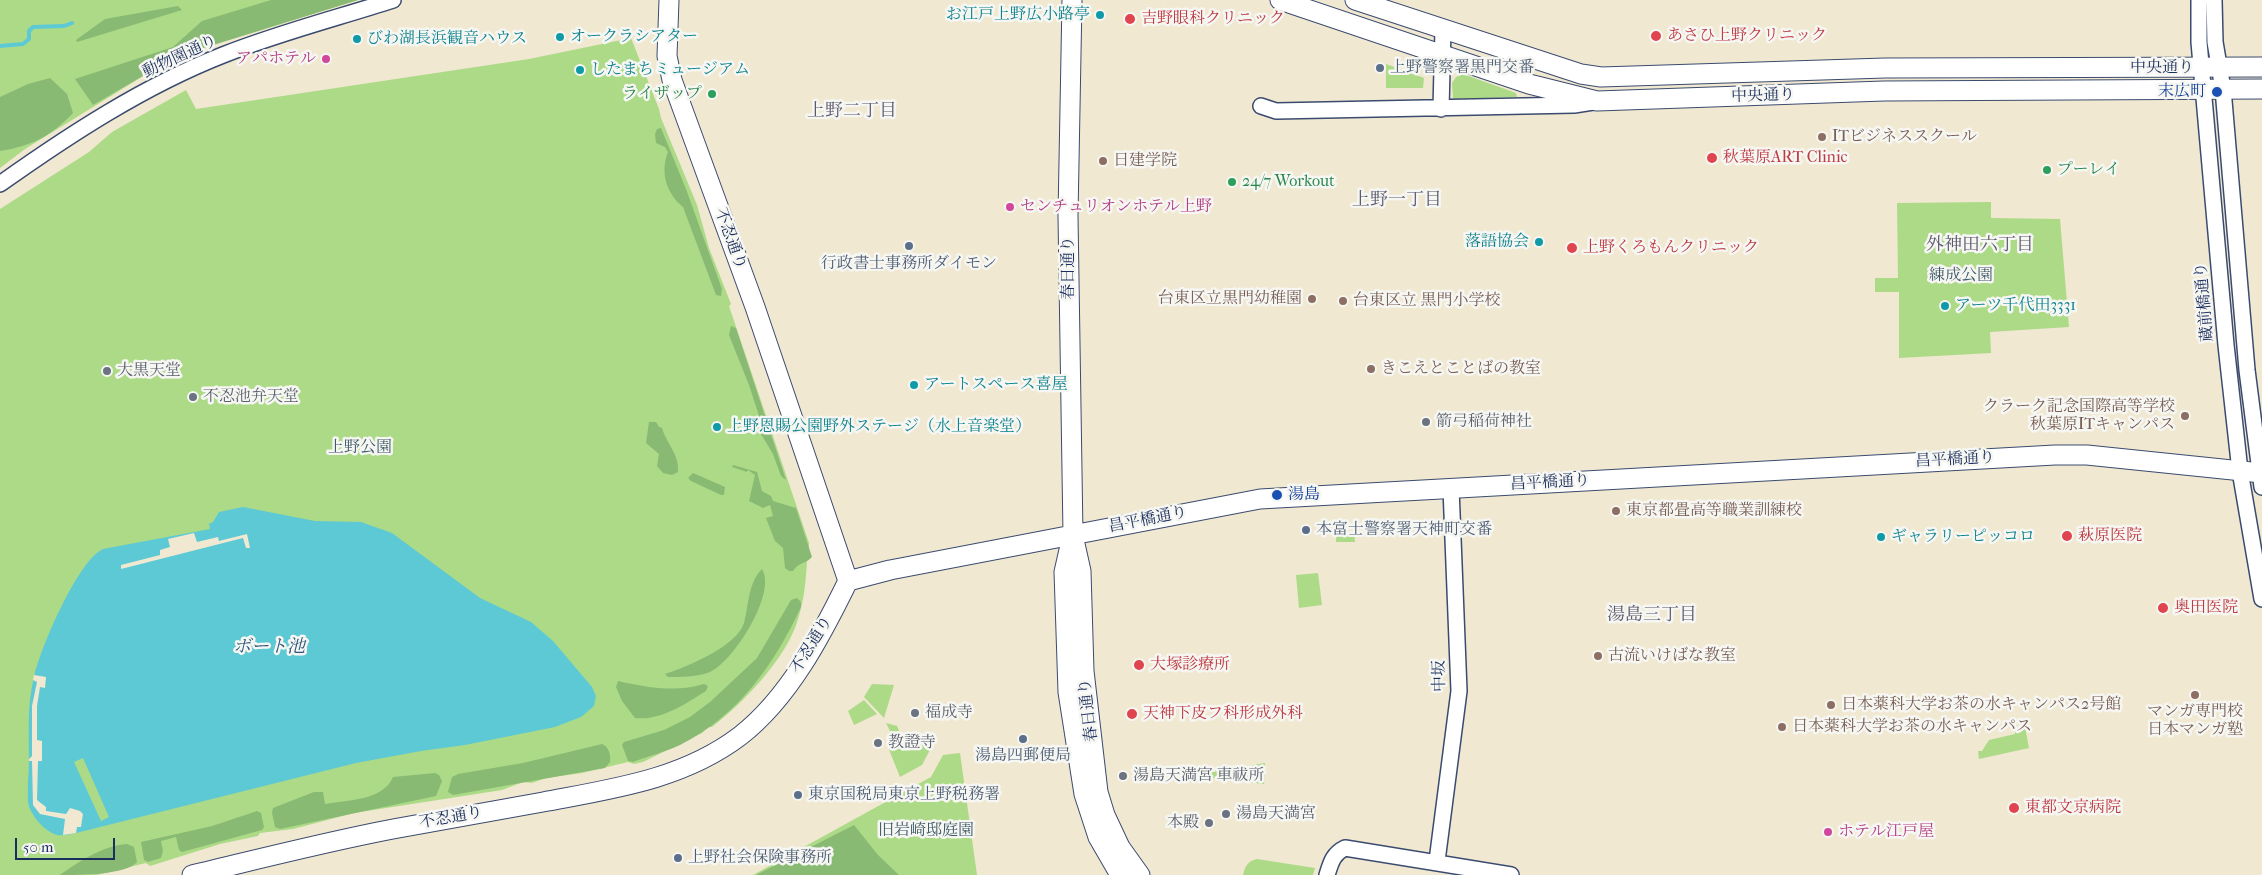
<!DOCTYPE html>
<meta charset="utf-8">
<style>
body{margin:0}
#map{position:relative;width:2262px;height:875px;overflow:hidden;background:#f0e8d1;font-family:"IM FELL French Canon",serif}
canvas{display:block}
.scale{position:absolute;left:15px;top:838px;width:100px;height:22px;box-sizing:border-box;border:2px solid #1b2f5e;border-top:0;padding-left:6px;font-size:15px;line-height:18px;white-space:nowrap;color:#1b2f5e;-webkit-text-stroke:4px #f6f6f2;paint-order:stroke}
</style>
<div id="map">
<canvas width="2262" height="875"></canvas>
<div class="scale">50 m</div>
</div>
<script>
const c = document.querySelector('canvas').getContext('2d');
c.lineJoin = 'round';
function fillPath(path, color) { c.fillStyle = color; c.fill(path, 'evenodd'); }
function trace(path, color, width, dash) { c.strokeStyle = color; c.lineWidth = width; c.lineCap = dash ? 'butt' : 'round'; c.setLineDash(dash || []); c.stroke(path); }
function label(font, color, halo, rows, align = 'center') {
  c.font = font + ' "IM FELL French Canon","Noto Serif JP",serif'; c.lineWidth = 5; c.setLineDash([]); c.textBaseline = 'middle'; c.strokeStyle = halo; c.fillStyle = color; for (const [text, x, y, turn = 0] of rows) {
    c.save(); c.translate(x, y); c.rotate((+turn || 0) * Math.PI / 180); c.textAlign = isNaN(turn) ? turn : align; if (halo) c.strokeText(text, 0, 0); c.fillText(text, 0, 0); c.restore();
  }
}
fillPath(new Path2D(`
 M 0,0 L 358,0 L 200,49 L 153,70 L 25,149 L 0,168 Z
 M 631,38 L 659,109 L 661,118 L 697,205 L 709,248 L 731,304 L 729,306 L 809,543 L 809,560 L 807,561 C 806,580 804,601 798,619 C 787,658 743,703 712,727 L 708,727 L 702,733 L 643,762 L 634,764 L 628,762 L 582,773 L 546,778 L 532,783 L 523,782 L 502,790 L 354,813 L 293,829 L 260,833 L 258,836 L 220,844 L 150,866 L 146,863 L 97,875 L 0,875 L 0,209 L 89,152 L 112,132 L 186,90 L 196,109 L 529,59 Z
 M 1386,64 L 1424,78 L 1423,88 L 1386,88 Z
 M 1463,74 L 1516,93 L 1517,97 L 1453,99 L 1452,83 L 1456,77 Z
 M 1991,202 L 1991,218 L 2060,219 L 2069,327 L 1990,332 L 1991,353 L 1899,358 L 1899,292 L 1875,292 L 1875,278 L 1898,278 L 1897,203 Z
 M 1354,532 L 1355,542 L 1336,542 L 1336,533 Z
 M 1318,573 L 1322,605 L 1299,608 L 1296,575 Z
 M 872,684 L 894,685 L 884,718 L 864,697 Z
 M 864,700 L 877,714 L 854,725 L 848,711 Z
 M 886,723 L 897,726 L 903,739 L 931,748 L 922,765 L 900,777 L 888,747 L 896,743 Z
 M 2025,727 L 2029,748 L 1979,759 L 1978,751 L 1982,751 L 1989,740 L 2015,734 L 2015,729 Z
 M 960,753 L 977,875 L 753,875 L 931,777 L 943,755 Z
 M 1265,763 L 1264,784 L 1195,776 L 1196,775 Z
 M 1257,859 L 1315,868 L 1313,875 L 1243,875 C 1245,866 1248,861 1257,859 Z`), '#acda87');
fillPath(new Path2D(`
 M 271,0 L 358,0 L 200,49 L 153,70 L 93,105 L 75,79 L 173,47 L 202,21 Z
 M 178,6 L 182,10 L 77,42 L 76,40 L 105,19 Z
 M 50,78 L 67,94 L 73,113 C 51,136 32,146 0,151 L 0,97 L 28,84 Z
 M 661,128 L 686,189 L 722,289 L 721,296 L 716,295 L 683,207 C 666,193 660,172 668,152 L 665,147 L 656,143 L 655,134 L 657,129 Z
 M 731,326 L 736,328 L 786,480 L 781,476 L 773,454 L 761,434 L 761,422 L 749,385 L 729,335 Z
 M 649,422 L 656,422 L 659,427 L 662,428 C 666,443 680,455 678,472 L 672,475 L 663,473 L 657,466 L 659,454 L 646,443 Z
 M 733,465 L 757,472 L 762,491 L 771,496 L 773,501 L 796,508 L 812,557 C 805,564 799,562 793,571 L 789,571 L 785,568 L 783,548 L 775,541 L 766,518 L 773,516 L 770,505 L 763,508 L 749,501 L 755,475 L 748,470 L 747,472 L 732,467 Z
 M 693,473 L 725,487 L 724,495 L 721,495 L 691,481 L 688,478 Z
 M 762,569 C 777,593 734,661 710,672 C 697,677 681,677 668,677 L 665,674 C 687,667 737,646 744,623 C 749,604 748,583 762,569 Z
 M 797,598 L 801,602 L 801,607 C 774,665 738,716 680,745 C 665,752 649,756 633,762 L 628,761 L 622,745 L 624,742 L 664,730 L 690,717 L 710,702 L 757,658 L 791,600 Z
 M 618,681 C 645,687 676,693 704,684 L 708,686 L 706,691 C 685,704 661,721 635,718 L 622,701 L 616,687 Z
 M 602,744 C 609,747 611,755 610,762 L 605,768 L 453,795 L 448,792 L 452,777 L 458,774 L 523,763 Z
 M 435,773 L 439,775 L 442,781 L 436,796 L 280,829 L 275,827 L 272,813 L 273,808 L 314,792 L 323,792 L 325,804 C 347,800 383,801 393,777 Z
 M 257,811 L 261,813 L 264,827 L 262,830 L 182,852 L 179,850 L 176,837 L 161,841 L 163,851 L 161,858 L 148,862 L 144,860 L 141,842 L 212,826 Z
 M 854,825 L 878,855 L 899,875 L 756,875 Z
 M 127,844 L 134,847 L 137,862 C 126,875 79,875 60,875 C 80,861 102,846 127,844 Z`), '#89ba74');
fillPath(new Path2D(`
 M 243,507 L 315,521 L 361,522 L 392,533 L 480,598 L 531,622 L 553,641 L 592,687 L 596,696 L 594,706 L 581,717 L 555,727 L 465,745 L 421,751 L 356,763 L 76,833 C 70,834 63,836 57,835 C 44,831 30,815 28,802 C 27,788 29,774 29,760 C 29,732 27,705 34,677 C 40,649 78,560 103,549 L 210,529 L 209,524 L 213,522 L 219,512 ZM 83,758 L 109,817 L 101,821 L 74,762 Z`), '#5dc9d5');
fillPath(new Path2D(`
 M 194,533 L 197,542 L 218,537 L 219,541 L 247,534 L 250,548 L 246,548 L 243,538 L 121,569 L 121,565 L 160,555 L 160,550 L 170,547 L 168,539 Z
 M 34,675 L 46,677 L 45,688 L 40,687 L 37,706 L 37,740 L 42,741 L 42,761 L 38,761 L 37,800 L 46,807 L 46,811 L 66,814 L 70,808 L 80,811 L 83,814 L 81,827 L 77,827 L 76,833 L 63,835 L 65,819 L 40,814 L 33,805 L 32,761 L 29,761 L 29,759 L 32,756 L 32,706 L 37,682 L 33,680 Z`), '#f0e8d1');
trace(new Path2D(`
 M 0,46 L 23,44 L 29,39 L 29,31 L 33,27 L 64,26 L 72,23`), '#5dc9d5', 4);
const minor = new Path2D(`
 M 2199,0 L 2199,42 L 2226,345 L 2240,471 L 2262,599
 M 2214,0 L 2215,42 L 2223,89 L 2247,370 L 2262,487
 M 1261,106 L 1276,111 L 1574,105 L 1593,102
 M 1441,109 L 1443,29
 M 0,184 C 69,135 144,86 223,55 C 278,33 337,18 393,0
 M 1437,861 L 1459,691 L 1451,488
 M 1327,875 C 1331,862 1333,854 1345,848 L 1511,875`);
const major = new Path2D(`
 M 1072,0 L 1068,216 L 1073,535 L 1081,571 L 1084,671 L 1098,792 L 1105,815 L 1120,847 L 1140,875
 M 1280,0 L 1529,84 L 1597,101 L 1884,91 L 2262,89
 M 1355,0 L 1581,74 L 1601,77 L 1885,68 L 2262,67
 M 1071,541 L 1064,572 L 1068,692 L 1084,794 L 1098,837 L 1120,875
 M 848,581 L 890,570 L 1260,499 L 2055,455 L 2087,455 L 2262,473
 M 192,875 C 259,859 325,842 393,829 C 443,820 493,811 543,802 C 611,789 682,780 740,736 C 789,698 821,636 848,581 L 755,307 L 672,80 L 667,56 L 669,0`);
trace(minor, '#3b4b6f', 18);
trace(major, '#3b4b6f', 21);
trace(minor, '#fff', 15);
trace(major, '#fff', 19);
for (const [x, y, r, color] of [
 [1100,15,5,"#0f9aa8"],
 [1130,19,6,"#e0444e"],
 [1656,36,6,"#e0444e"],
 [560,37,5,"#0f9aa8"],
 [357,39,5,"#0f9aa8"],
 [326,59,5,"#d1479c"],
 [1380,68,5,"#5c6f8a"],
 [580,70,5,"#0f9aa8"],
 [2217,92,6,"#1a4fb4"],
 [712,94,5,"#2e9e5b"],
 [1822,137,5,"#8d6e63"],
 [1712,158,6,"#e0444e"],
 [1103,161,5,"#8d6e63"],
 [2047,170,5,"#2e9e5b"],
 [1232,182,5,"#2e9e5b"],
 [1010,207,5,"#d1479c"],
 [1539,242,5,"#0f9aa8"],
 [909,246,5,"#5c6f8a"],
 [1572,248,6,"#e0444e"],
 [1312,299,5,"#8d6e63"],
 [1343,301,5,"#8d6e63"],
 [1945,306,5,"#0f9aa8"],
 [1371,369,5,"#8d6e63"],
 [107,371,5,"#6b7280"],
 [914,385,5,"#0f9aa8"],
 [193,397,5,"#6b7280"],
 [2185,416,5,"#8d6e63"],
 [1426,422,5,"#6b7280"],
 [717,427,5,"#0f9aa8"],
 [1277,495,6,"#1a4fb4"],
 [1616,511,5,"#8d6e63"],
 [1306,530,5,"#5c6f8a"],
 [2067,536,6,"#e0444e"],
 [1881,537,5,"#0f9aa8"],
 [2163,608,6,"#e0444e"],
 [1598,656,5,"#8d6e63"],
 [1139,665,6,"#e0444e"],
 [2195,695,5,"#8d6e63"],
 [1831,705,5,"#8d6e63"],
 [915,713,5,"#6b7280"],
 [1132,714,6,"#e0444e"],
 [1782,727,5,"#8d6e63"],
 [1023,739,5,"#5c6f8a"],
 [878,743,5,"#6b7280"],
 [1123,776,5,"#6b7280"],
 [798,795,5,"#5c6f8a"],
 [2014,808,6,"#e0444e"],
 [1226,814,5,"#6b7280"],
 [1209,823,5,"#6b7280"],
 [1828,832,5,"#d1479c"],
 [678,858,5,"#5c6f8a"]
]) { const dot = new Path2D(); dot.arc(x, y, r, 0, 2 * Math.PI); c.fillStyle = color; c.fill(dot); trace(dot, '#f6f6f2', 2); }
label('16px', '#0d838f', '#f6f6f2', [
 ["お江戸上野広小路亭",1090,15,"right"],
 ["オークラシアター",570,37],
 ["びわ湖長浜観音ハウス",367,39],
 ["したまちミュージアム",590,70],
 ["落語協会",1529,242,"right"],
 ["アーツ千代田3331",1955,306],
 ["アートスペース喜屋",924,385],
 ["上野恩賜公園野外ステージ（水上音楽堂）",727,427],
 ["ギャラリーピッコロ",1891,537]
], 'left');
label('16px', '#be3a42', '#f6f6f2', [
 ["吉野眼科クリニック",1141,19],
 ["あさひ上野クリニック",1667,36],
 ["秋葉原ART Clinic",1723,158],
 ["上野くろもんクリニック",1583,248],
 ["萩原医院",2078,536],
 ["奥田医院",2174,608],
 ["大塚診療所",1150,665],
 ["天神下皮フ科形成外科",1143,714],
 ["東都文京病院",2025,808]
], 'left');
label('16px', '#1b2f5e', '#f6f6f2', [
 ["動物園通り",180,57,-25],
 ["中央通り",2162,68],
 ["中央通り",1763,96,-2],
 ["不忍通り",730,239,70],
 ["春日通り",1069,268,-90],
 ["蔵前橋通り",2205,302,-95],
 ["昌平橋通り",1955,460,-3],
 ["昌平橋通り",1550,483,-3],
 ["昌平橋通り",1148,520,-11],
 ["不忍通り",812,645,-58],
 ["中坂",1440,676,-91],
 ["春日通り",1089,710,-97],
 ["不忍通り",451,818,-10]
]);
label('16px', '#b23c85', '#f6f6f2', [
 ["アパホテル",316,59,"right"],
 ["センチュリオンホテル上野",1020,207],
 ["ホテル江戸屋",1838,832]
], 'left');
label('16px', '#4e5e75', '#f6f6f2', [
 ["上野警察署黒門交番",1390,68],
 ["行政書士事務所ダイモン",909,264,"center"],
 ["本富士警察署天神町交番",1316,530],
 ["湯島四郵便局",1023,756,"center"],
 ["東京国税局東京上野税務署",808,795],
 ["上野社会保険事務所",688,858]
], 'left');
label('16px', '#164399', '#f6f6f2', [
 ["末広町",2206,92],
 ["湯島",1288,495,"left"]
], 'right');
label('16px', '#27864d', '#f6f6f2', [
 ["ライザップ",702,94,"right"],
 ["プーレイ",2057,170],
 ["24/7 Workout",1242,182]
], 'left');
label('16px', '#785e54', '#f6f6f2', [
 ["ITビジネススクール",1832,137],
 ["日建学院",1113,161],
 ["台東区立黒門幼稚園",1302,299,"right"],
 ["台東区立 黒門小学校",1353,301],
 ["きこえとことばの教室",1381,369],
 ["クラーク記念国際高等学校",2175,407,"right"],
 ["秋葉原ITキャンパス",2175,425,"right"],
 ["東京都畳高等職業訓練校",1626,511],
 ["古流いけばな教室",1608,656],
 ["日本薬科大学お茶の水キャンパス2号館",1841,705],
 ["マンガ専門校",2195,712,"center"],
 ["日本マンガ塾",2195,730,"center"],
 ["日本薬科大学お茶の水キャンパス",1792,727]
], 'left');
label('16px', '#3f5a68', '#f6f6f2', [
 ["練成公園",1961,276],
 ["上野公園",360,448],
 ["旧岩崎邸庭園",926,831]
]);
label('16px', '#5b616d', '#f6f6f2', [
 ["大黒天堂",117,371],
 ["不忍池弁天堂",203,397],
 ["箭弓稲荷神社",1436,422],
 ["福成寺",925,713],
 ["教證寺",888,743],
 ["湯島天満宮 車祓所",1133,776],
 ["湯島天満宮",1236,814],
 ["本殿",1199,823,"right"]
], 'left');
label('18px', '#5b596d', '#f6f6f2', [
 ["上野二丁目",852,112],
 ["上野一丁目",1397,201],
 ["外神田六丁目",1980,246],
 ["湯島三丁目",1652,616]
]);
label('italic 18px', '#2c567c', '#f6f6f2', [
 ["ボート池",269,648]
]);
</script>
